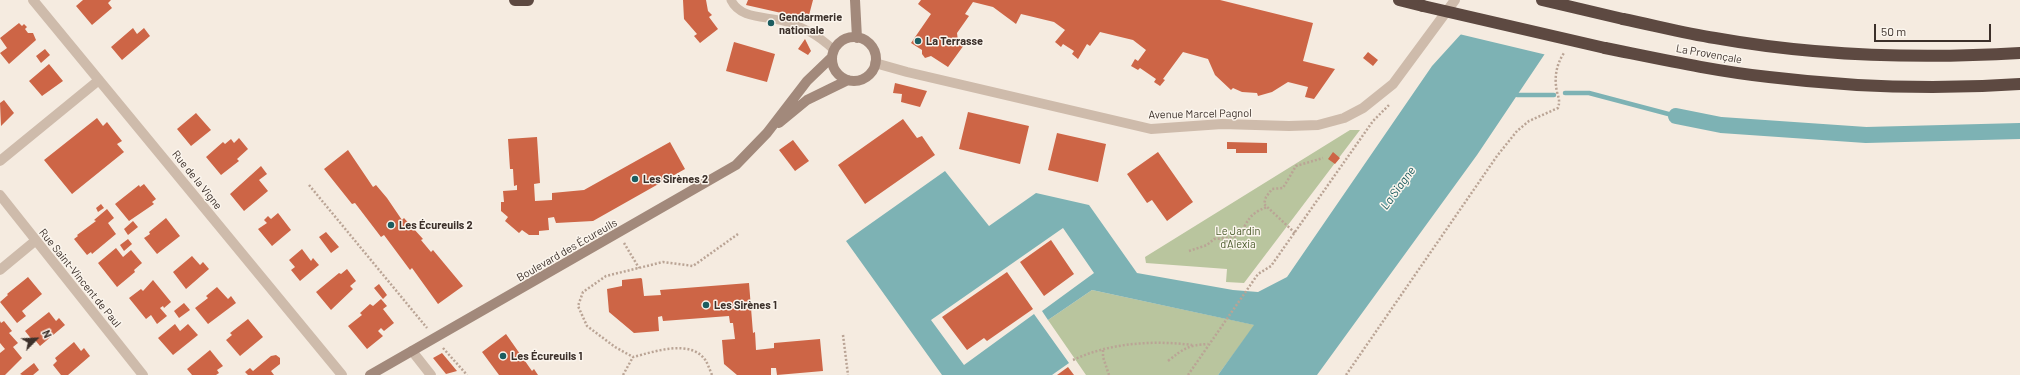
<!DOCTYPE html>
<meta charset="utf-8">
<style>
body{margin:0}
#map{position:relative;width:2020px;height:375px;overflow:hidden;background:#f5ebe0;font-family:Barlow,sans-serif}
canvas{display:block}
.north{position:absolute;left:16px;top:319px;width:40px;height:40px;-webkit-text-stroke:3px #fbf5ed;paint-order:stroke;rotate:66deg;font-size:11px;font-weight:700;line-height:16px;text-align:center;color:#3c302a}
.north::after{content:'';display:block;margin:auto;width:14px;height:18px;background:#3c302a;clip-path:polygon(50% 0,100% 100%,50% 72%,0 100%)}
.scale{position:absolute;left:1874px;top:24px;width:117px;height:18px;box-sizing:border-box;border:2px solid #3c302a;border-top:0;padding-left:5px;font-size:12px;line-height:14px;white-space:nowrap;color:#3c302a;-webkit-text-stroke:3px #fbf5ed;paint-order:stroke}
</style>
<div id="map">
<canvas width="2020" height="375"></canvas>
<div class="north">N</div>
<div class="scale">50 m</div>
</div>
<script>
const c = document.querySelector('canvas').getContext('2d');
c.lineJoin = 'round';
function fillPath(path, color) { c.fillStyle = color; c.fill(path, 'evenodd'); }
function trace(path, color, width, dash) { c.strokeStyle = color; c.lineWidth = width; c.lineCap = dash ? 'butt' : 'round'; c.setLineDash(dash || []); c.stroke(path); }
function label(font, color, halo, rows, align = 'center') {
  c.font = font + ' Barlow,sans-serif'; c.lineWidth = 3; c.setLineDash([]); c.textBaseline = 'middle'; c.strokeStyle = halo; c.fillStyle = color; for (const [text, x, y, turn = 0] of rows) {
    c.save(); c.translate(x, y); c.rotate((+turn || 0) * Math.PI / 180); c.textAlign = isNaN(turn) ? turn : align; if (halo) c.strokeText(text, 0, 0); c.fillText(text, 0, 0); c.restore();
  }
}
fillPath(new Path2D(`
 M 1350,130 L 1360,130 L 1244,283 L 1226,282 L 1227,269 L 1146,263 L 1145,257 Z
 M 1092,290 L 1255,325 L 1218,375 L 1086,375 L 1048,320 Z`), '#b9c59e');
fillPath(new Path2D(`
 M 1492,0 L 1581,0 L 1477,155 L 1317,375 L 1218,375 L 1254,325 L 1092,290 L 1048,320 L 1042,311 L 1094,273 L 1063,228 L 931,320 L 964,365 L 1034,314 L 1069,363 L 1052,375 L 942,375 L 846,241 L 945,171 L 989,226 L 1036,193 L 1089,205 L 1137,273 L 1233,290 L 1258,292 L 1287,277 L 1432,66 Z`), '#7db2b4');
fillPath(new Path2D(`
 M 1489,0 L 1583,0 L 1547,55 L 1459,34 Z`), '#f5ebe0');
trace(new Path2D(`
 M 1565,93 L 1589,93 L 1676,116
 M 1517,95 L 1554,95`), '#7db2b4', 4.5);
trace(new Path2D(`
 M 1676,116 L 1721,125 L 1866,135 L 2020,131`), '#7db2b4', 16);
fillPath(new Path2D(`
 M 83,0 L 111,0 L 108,3 L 112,8 L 92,25 L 76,6 Z
 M 683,0 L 706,0 L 708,11 L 712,15 L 709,17 L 718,29 L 700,43 L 694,36 L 697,34 L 684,19 Z
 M 748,0 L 813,0 L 808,19 L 746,5 Z
 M 921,0 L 1220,0 L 1313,23 L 1303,61 L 1335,69 L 1314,99 L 1305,97 L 1308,87 L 1288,82 L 1272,92 L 1258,96 L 1257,93 L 1242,92 L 1233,88 L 1231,90 L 1215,75 L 1208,59 L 1183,52 L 1163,79 L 1165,80 L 1160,86 L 1154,82 L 1156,79 L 1140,68 L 1138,70 L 1131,66 L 1135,59 L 1138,61 L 1146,50 L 1133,40 L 1100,32 L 1090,46 L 1087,44 L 1078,59 L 1072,54 L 1074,51 L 1063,44 L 1061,47 L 1055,42 L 1065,30 L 1054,22 L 1021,14 L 1016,24 L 993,7 L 973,2 L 965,14 L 969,16 L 957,33 L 958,41 L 964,45 L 948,67 L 931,56 L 925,58 L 922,54 L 922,50 L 911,43 L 931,14 L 918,4 Z
 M 19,23 L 22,26 L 24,24 L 27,27 L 25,29 L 28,33 L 33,33 L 36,40 L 9,64 L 0,53 L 7,48 L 0,38 Z
 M 133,28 L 137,34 L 144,28 L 150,36 L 122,60 L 111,47 Z
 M 805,39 L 811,51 L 808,55 L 798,49 Z
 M 734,42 L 775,54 L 767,82 L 726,71 Z
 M 45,49 L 50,55 L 41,63 L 36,56 Z
 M 1368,52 L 1378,60 L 1373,66 L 1363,58 Z
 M 49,64 L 63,81 L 42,96 L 29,81 Z
 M 895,83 L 927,91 L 920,107 L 901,102 L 902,94 L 893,93 Z
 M 4,100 L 14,113 L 1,126 L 0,103 Z
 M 968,112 L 1029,126 L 1020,164 L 959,149 Z
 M 196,113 L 211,130 L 191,146 L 177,129 Z
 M 97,118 L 103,126 L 107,122 L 114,131 L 122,141 L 117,144 L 124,152 L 72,194 L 44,160 Z
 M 903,119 L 917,138 L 922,136 L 935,155 L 865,204 L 838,165 Z
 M 1057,133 L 1106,144 L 1098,182 L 1048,170 Z
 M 537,137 L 540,183 L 534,184 L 535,201 L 552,200 L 552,193 L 584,190 L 670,142 L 685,169 L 593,221 L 556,223 L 554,217 L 548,218 L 549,230 L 539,231 L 539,235 L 529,235 L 522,230 L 519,233 L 505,221 L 508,217 L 501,211 L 501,202 L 504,202 L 503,191 L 517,190 L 517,185 L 514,186 L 513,169 L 510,169 L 508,139 Z
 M 239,138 L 248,149 L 237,159 L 239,161 L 221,175 L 206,157 L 223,142 L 225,144 L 231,139 L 234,143 Z
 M 793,140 L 809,161 L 795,171 L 779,150 Z
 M 1227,142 L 1267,143 L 1267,153 L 1236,153 L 1236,149 L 1227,149 Z
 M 348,150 L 373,187 L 376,185 L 387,198 L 402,220 L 404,218 L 423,239 L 421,240 L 431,252 L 433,250 L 463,286 L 438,304 L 412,268 L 410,270 L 384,235 L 381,237 L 355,203 L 352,204 L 324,169 Z
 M 1158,152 L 1193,202 L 1167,221 L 1152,200 L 1147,203 L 1127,174 Z
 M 1333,152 L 1340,158 L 1335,164 L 1328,159 Z
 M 261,166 L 267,174 L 259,180 L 268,191 L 244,211 L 230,194 Z
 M 144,184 L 156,199 L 152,202 L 154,204 L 129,221 L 115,204 L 139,185 L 140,187 Z
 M 101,204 L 104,208 L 98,212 L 96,208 Z
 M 107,209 L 114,218 L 108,223 L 116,234 L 92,254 L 91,252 L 87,255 L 74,239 L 78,236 L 77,235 L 96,221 L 94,220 Z
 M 278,213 L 291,230 L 272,246 L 258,229 L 267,223 L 264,220 L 268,216 L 271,219 Z
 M 166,218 L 180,236 L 157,254 L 144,238 L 150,234 L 149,232 Z
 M 133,221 L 138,227 L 128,235 L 124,229 Z
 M 326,232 L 339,247 L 331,253 L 319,237 Z
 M 128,239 L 132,244 L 124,251 L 120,245 Z
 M 1051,240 L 1074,274 L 1044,296 L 1020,262 Z
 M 116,248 L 123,257 L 131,250 L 142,263 L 134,270 L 135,272 L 117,287 L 98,263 Z
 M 302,249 L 311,261 L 313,258 L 319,265 L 300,281 L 291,270 L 295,267 L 289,260 Z
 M 192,256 L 200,265 L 203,262 L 209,269 L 186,289 L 173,272 Z
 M 347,269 L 356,281 L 350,286 L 353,289 L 331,310 L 316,292 L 339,273 L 341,274 Z
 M 1007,272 L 1033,309 L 987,341 L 984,338 L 967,350 L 942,317 Z
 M 28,277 L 42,294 L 22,311 L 26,316 L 17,323 L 0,302 L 8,295 L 7,294 Z
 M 641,278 L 642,279 L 644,296 L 661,295 L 660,290 L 749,283 L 753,333 L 755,332 L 756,350 L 774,348 L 774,343 L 820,339 L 823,371 L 777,375 L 776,368 L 771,368 L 771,375 L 737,375 L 724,364 L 722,340 L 735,339 L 733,323 L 730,323 L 729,316 L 663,321 L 662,316 L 658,317 L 659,331 L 634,333 L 609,312 L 607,289 L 622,286 L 622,280 Z
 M 153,280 L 171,302 L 164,308 L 163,306 L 160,308 L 167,316 L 157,324 L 151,315 L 146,319 L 129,298 L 141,289 L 143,291 Z
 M 379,284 L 387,295 L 383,299 L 374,288 Z
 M 217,287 L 228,299 L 231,296 L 236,303 L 208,324 L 195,308 L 208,298 L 206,296 Z
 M 381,299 L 387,306 L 383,309 L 394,323 L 384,331 L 381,328 L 378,331 L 383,336 L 367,349 L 348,326 L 362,315 L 360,313 L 370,304 L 373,306 Z
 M 184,303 L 190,310 L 179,318 L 174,311 Z
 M 49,312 L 56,321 L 59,318 L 65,325 L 40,346 L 35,340 L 33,341 L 25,331 Z
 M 248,319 L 263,337 L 240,356 L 226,340 L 232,335 L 230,333 Z
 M 0,321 L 1,323 L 4,321 L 12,331 L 9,333 L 18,343 L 13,347 L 22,358 L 5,375 L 0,375 L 0,353 L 5,349 L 0,343 Z
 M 175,324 L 180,331 L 188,324 L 198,335 L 173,355 L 158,338 Z
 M 506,334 L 532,371 L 534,369 L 538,375 L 499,375 L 482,352 Z
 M 74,342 L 81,351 L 84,348 L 90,356 L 68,375 L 61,375 L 53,365 L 57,361 L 55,358 Z
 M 210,350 L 223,366 L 217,370 L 219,373 L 216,375 L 192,375 L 187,369 Z
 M 442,353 L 457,371 L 446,374 L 433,358 Z
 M 276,355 L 280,358 L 280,364 L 271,371 L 274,375 L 248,375 L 245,372 L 250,368 L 253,371 L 271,356 Z
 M 34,363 L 39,370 L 33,375 L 22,375 L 20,374 Z
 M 1068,367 L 1074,375 L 1057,375 Z`), '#cd6546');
trace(new Path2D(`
 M 309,185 L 427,328
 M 1295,233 L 1264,204 L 1266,197 L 1272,189 L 1283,188 L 1296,166 L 1323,158
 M 624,243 L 639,268
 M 1189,251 L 1207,245 L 1214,239 L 1237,237 C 1250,221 1246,215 1267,207
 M 843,335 L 848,375
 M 443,348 L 467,375
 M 1103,350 L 1103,357 L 1109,375
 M 1073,360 C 1109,343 1153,340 1192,345
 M 1168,361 C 1183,349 1188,345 1208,344
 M 623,375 L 633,357
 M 712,375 C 710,370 708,365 706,361 C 691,338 654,352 633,357 L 615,347 L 587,326 L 578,306 L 583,292 L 606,276 L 663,262 L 693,266 L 738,234
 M 1188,375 L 1258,274 L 1271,266 L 1373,121 L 1390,104
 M 1346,375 L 1497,156 L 1517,131 L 1529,121 L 1558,108 C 1560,101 1559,99 1557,92 C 1554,78 1556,65 1564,53`), '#baa495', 2.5, [2, 2]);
trace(new Path2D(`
 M 731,0 C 740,19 765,16 783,21 C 803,26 819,36 834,50`), '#cebbab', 9);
trace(new Path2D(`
 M 33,0 L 342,375
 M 875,63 L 907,72 L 1151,129 L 1222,124 L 1289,126 L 1318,125 L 1344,118 L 1363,108 L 1393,84 L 1455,0
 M 0,161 L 99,80
 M 0,195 L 143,375
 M 0,270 L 35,241
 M 412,351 L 431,375`), '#cebbab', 10);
trace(new Path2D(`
 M 855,0 L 857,38
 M832 59a22 22 0 1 1 44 0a22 22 0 1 1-44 0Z
 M 779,123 L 807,100 L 848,80
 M 370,375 L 736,165 L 767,133 L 807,81 L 832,57`), '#a2897b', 10);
trace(new Path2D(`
 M 515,0 L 528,0
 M 1399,0 L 1423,6
 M 1623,19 C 1653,25 1684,33 1715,38 C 1815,56 1919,59 2020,53
 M 1605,48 C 1660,59 1714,71 1769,77 C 1852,87 1937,90 2020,84`), '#5d4941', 12);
trace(new Path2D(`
 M 1542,0 L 1623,19
 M 1423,6 L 1605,48`), '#5d4941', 12);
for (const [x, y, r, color] of [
 [771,23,4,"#1c5d60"],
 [918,41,4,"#1c5d60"],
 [635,179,4,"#1c5d60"],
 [391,225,4,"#1c5d60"],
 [706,305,4,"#1c5d60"],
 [503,356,4,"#1c5d60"]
]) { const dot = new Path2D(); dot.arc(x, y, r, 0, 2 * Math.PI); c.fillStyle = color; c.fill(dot); trace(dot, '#fbf5ed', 1.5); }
label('bold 11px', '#3c302a', '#fbf5ed', [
 ["Gendarmerie",779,17],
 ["nationale",779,30],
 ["La Terrasse",926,41],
 ["Les Sirènes 2",643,179],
 ["Les Écureuils 2",399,225],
 ["Les Sirènes 1",714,305],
 ["Les Écureuils 1",511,356]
], 'left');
label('11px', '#3c302a', '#fbf5ed', [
 ["La Provençale",1709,54,10],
 ["Avenue Marcel Pagnol",1200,114,-1],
 ["Rue de la Vigne",197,180,51],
 ["Boulevard des Écureuils",567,250,-30],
 ["Rue Saint-Vincent de Paul",80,278,51]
]);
label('11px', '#4b5c2c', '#fbf5ed', [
 ["Le Jardin",1238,231],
 ["d'Alexia",1238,244]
]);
label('italic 12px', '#1c5d60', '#fbf5ed', [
 ["La Siagne",1398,188,-54]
]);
</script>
